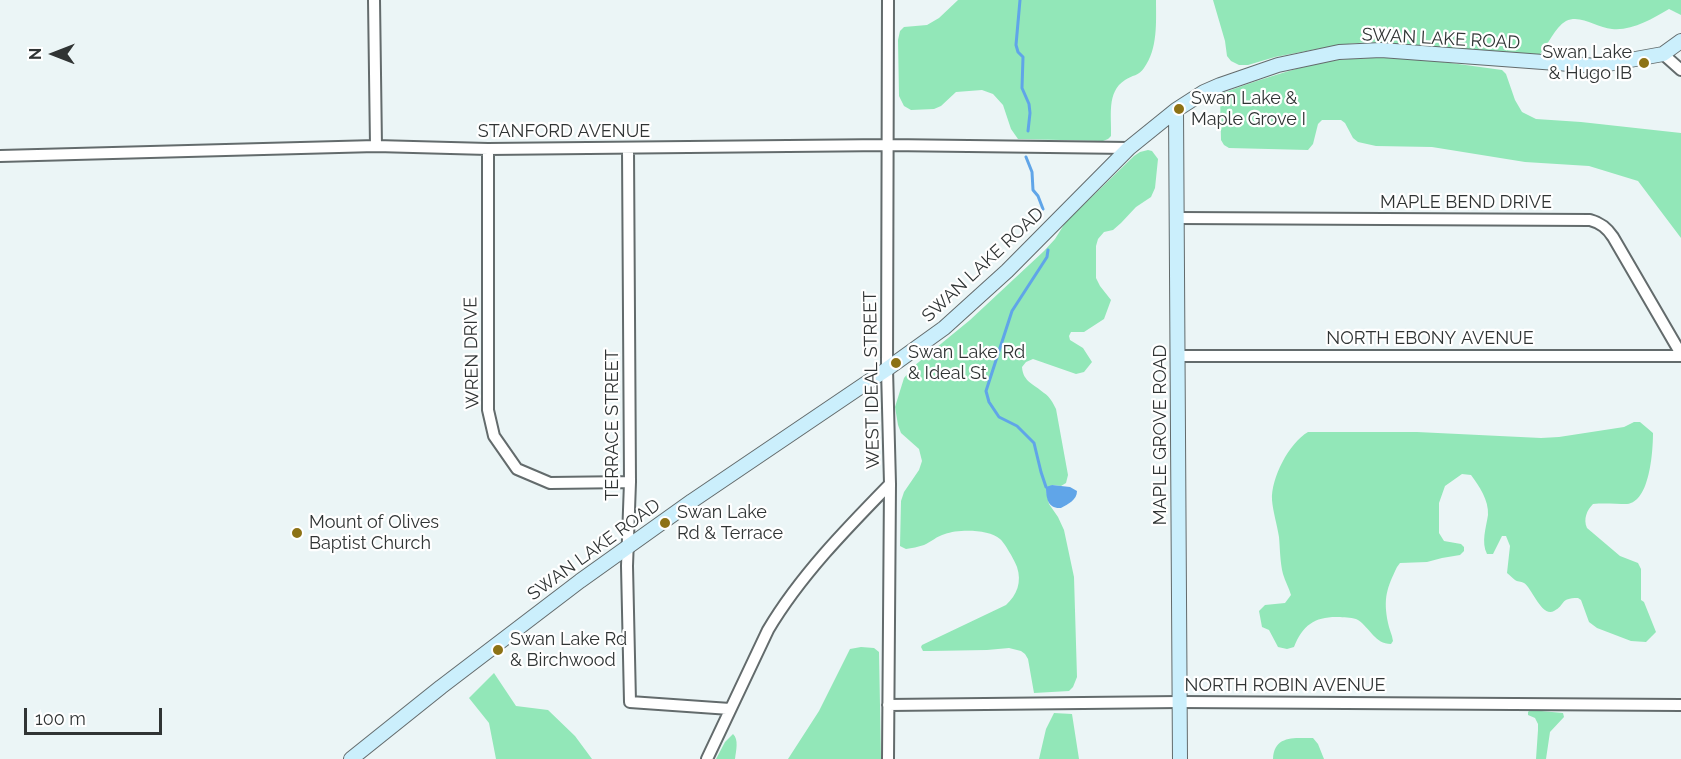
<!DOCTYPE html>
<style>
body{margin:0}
#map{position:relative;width:1681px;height:759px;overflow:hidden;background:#ebf5f6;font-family:Raleway,sans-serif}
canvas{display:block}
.north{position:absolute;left:24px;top:24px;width:60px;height:60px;-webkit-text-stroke:4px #fff;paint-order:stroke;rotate:270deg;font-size:16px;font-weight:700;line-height:24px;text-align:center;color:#303434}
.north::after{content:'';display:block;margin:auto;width:21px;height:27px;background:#303434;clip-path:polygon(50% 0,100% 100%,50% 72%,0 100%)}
.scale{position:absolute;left:24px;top:708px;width:138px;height:27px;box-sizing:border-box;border:3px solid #303434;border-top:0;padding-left:8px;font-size:18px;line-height:21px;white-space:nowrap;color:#303434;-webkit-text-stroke:4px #fff;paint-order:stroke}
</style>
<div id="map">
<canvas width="1681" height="759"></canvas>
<div class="north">N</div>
<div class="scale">100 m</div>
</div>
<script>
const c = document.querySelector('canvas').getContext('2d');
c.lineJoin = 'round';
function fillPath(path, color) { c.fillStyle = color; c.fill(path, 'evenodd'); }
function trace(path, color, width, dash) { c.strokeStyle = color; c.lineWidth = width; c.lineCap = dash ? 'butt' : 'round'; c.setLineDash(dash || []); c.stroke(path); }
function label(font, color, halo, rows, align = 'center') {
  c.font = font + ' Raleway,sans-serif'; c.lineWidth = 4.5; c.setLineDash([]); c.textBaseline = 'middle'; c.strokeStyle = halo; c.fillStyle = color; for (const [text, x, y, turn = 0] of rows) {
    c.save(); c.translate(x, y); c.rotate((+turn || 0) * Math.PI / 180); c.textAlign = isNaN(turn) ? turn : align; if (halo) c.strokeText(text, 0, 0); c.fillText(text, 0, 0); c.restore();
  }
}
fillPath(new Path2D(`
 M 958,0 L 1156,0 C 1156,22 1158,49 1144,68 C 1139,76 1132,75 1125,80 C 1106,92 1112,117 1111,136 L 1108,139 L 1103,141 L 1018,139 L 1011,129 L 1003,105 L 993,94 L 982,90 L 956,92 L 941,106 L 934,109 L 911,110 L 904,106 L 899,96 L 898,40 L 900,31 L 904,27 L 927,25 L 939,18 Z
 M 1213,0 L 1681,0 L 1681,15 L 1669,9 C 1652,19 1632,31 1612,29 C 1597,28 1581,14 1566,21 C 1555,27 1548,45 1540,54 L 1533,56 L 1368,42 L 1338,45 L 1275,57 L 1248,65 L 1239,65 L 1231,61 L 1227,56 L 1225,41 Z
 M 1387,58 L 1429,60 L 1502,70 L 1506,74 L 1515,100 L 1522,112 L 1536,119 L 1581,122 L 1681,133 L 1681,238 L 1638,181 L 1589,166 L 1525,162 L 1432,147 L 1376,146 L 1358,142 L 1353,138 L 1345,123 L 1341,120 L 1322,120 L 1318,124 L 1313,144 L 1308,150 L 1229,148 L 1224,145 L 1221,140 L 1220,94 C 1253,82 1287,70 1322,63 C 1343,58 1365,58 1387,58 Z
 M 1148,150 L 1152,151 L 1158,159 L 1155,188 L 1151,197 L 1136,207 L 1121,223 L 1113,230 L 1104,232 L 1098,239 L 1096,246 L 1096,278 L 1100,286 L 1111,300 L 1104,319 L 1084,332 L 1071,332 L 1069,336 L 1070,340 L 1083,348 L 1092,362 L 1084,372 L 1076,374 L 1033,359 L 1026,362 L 1022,367 C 1023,382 1034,384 1044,393 C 1050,397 1053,403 1056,409 L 1068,475 L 1066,483 L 1061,486 L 1052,485 L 1046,490 L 1049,504 L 1058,517 L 1064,530 L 1074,577 L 1077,677 L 1073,687 L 1069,691 L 1034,693 L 1028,659 L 1025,654 L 1021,651 L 1009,648 L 987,650 L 930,651 L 923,651 L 921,647 L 922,645 L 1006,605 C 1017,595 1022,582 1017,567 C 1015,561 1004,542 1000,539 C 989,529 958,529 945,534 C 937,536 931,542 924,545 C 918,547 912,548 906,549 L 900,546 L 901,501 L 904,492 L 919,470 L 922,461 L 919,449 L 901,433 L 898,425 L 895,407 L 904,378 L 914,366 L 970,320 L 1044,251 L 1055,239 L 1065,223 L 1134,156 L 1140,152 Z
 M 1634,422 L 1640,422 L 1653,433 C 1653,451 1650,502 1627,504 C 1616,504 1604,503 1593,504 C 1587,510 1583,519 1587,528 L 1620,556 L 1638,563 L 1641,569 L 1641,600 L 1644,602 L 1656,632 L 1646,642 L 1631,641 L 1597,628 L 1589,622 L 1581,600 L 1578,598 C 1559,598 1566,605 1554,611 C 1542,618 1532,588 1524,583 C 1521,581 1517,582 1515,580 C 1512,578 1510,575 1507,573 L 1510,546 L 1506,536 L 1502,536 L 1493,554 L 1487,554 C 1481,542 1486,528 1488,515 C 1489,500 1479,486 1471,475 L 1462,474 L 1445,486 L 1439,503 L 1439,533 L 1444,541 L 1461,544 L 1464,547 L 1464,551 L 1460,555 L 1442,558 L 1427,562 L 1400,563 L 1397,567 C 1387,588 1383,598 1388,623 C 1389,629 1392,634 1393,641 L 1391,644 C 1375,644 1370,628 1358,620 C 1353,617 1346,618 1340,617 C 1316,616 1303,624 1294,647 L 1287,649 L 1278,647 L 1269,630 L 1262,627 L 1259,611 L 1265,605 L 1285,603 L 1291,595 C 1289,588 1285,581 1283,574 C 1280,562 1280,548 1279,537 C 1277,524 1273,512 1272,500 C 1271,478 1289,443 1308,432 L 1417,432 L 1541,438 L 1559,437 L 1624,427 Z
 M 861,647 L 874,648 L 879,652 L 881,759 L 788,759 L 819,711 L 850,649 Z
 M 494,673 L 516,706 L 548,710 L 575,736 L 592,759 L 496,759 L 489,723 L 469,698 Z
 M 1530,710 L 1563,713 L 1564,717 L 1550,732 L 1546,759 L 1536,759 L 1538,730 L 1538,724 L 1535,718 L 1528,715 L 1528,712 Z
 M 1054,713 L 1072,714 L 1079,759 L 1039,759 L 1046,729 Z
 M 733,734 C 739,739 736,751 735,759 L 716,759 L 725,742 Z
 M 1313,738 L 1318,744 L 1324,759 L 1273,759 C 1274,735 1294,738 1313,738 Z`), '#92e7b8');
fillPath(new Path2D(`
 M 1052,485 L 1070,487 L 1077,491 C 1077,500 1068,504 1061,508 C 1048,509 1046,498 1046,487 Z`), '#60a5e8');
trace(new Path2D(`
 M 1020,0 L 1016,45 L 1018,52 L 1023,57 L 1022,88 L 1029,104 L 1030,113 L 1028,131
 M 1026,157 L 1032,172 L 1033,190 L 1038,196 L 1043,209
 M 1046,487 L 1041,472 L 1034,443 L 1017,426 L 999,417 L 989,402 L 986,391 L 1012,311 L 1047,257 L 1048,250`), '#60a5e8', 3);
const street = new Path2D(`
 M 374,0 L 376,146
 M 888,0 L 887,369 L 890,484 L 888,759
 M 1663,54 L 1681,70
 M 488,149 L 488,410 L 494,436 L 517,469 L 550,483 L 630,482
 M 628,149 L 630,482 L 627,566 L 630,702 L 730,709
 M 0,156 L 376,146 L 488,149 L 888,145 L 1129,148
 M 1178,218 L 1590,220 C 1601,223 1607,228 1613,237 L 1681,354
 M 1178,356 L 1681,356
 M 888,705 L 1180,702 L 1681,705
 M 707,759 L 768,630 C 800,576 846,529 890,484`);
const secondary = new Path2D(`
 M 1176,110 L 1180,759
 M 351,759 L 441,687 L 580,581 L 692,501 L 887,369 L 944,328 L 1007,271 L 1129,148 L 1176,110 L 1204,92 L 1220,85 L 1278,65 L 1339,52 L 1381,50 L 1597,66 L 1663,54 L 1681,41`);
trace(street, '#636b6c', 14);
trace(secondary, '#636b6c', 16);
trace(street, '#fff', 10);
trace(secondary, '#cbeffc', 14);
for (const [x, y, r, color] of [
 [1644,63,6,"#8d7215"],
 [1179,109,6,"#8d7215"],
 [896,363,6,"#8d7215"],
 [665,523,6,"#8d7215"],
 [297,533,6,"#8d7215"],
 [498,650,6,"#8d7215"]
]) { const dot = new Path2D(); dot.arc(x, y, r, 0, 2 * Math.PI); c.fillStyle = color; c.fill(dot); trace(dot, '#fff', 2); }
label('18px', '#303434', '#fff', [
 ["SWAN LAKE ROAD",1441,39,3],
 ["STANFORD AVENUE",564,132],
 ["MAPLE BEND DRIVE",1466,203],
 ["SWAN LAKE ROAD",983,265,-43],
 ["NORTH EBONY AVENUE",1430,339],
 ["WREN DRIVE",472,353,-91],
 ["WEST IDEAL STREET",872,380,-91],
 ["TERRACE STREET",613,425,-90],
 ["MAPLE GROVE ROAD",1161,435,-90],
 ["SWAN LAKE ROAD",594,550,-36],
 ["NORTH ROBIN AVENUE",1285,686]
]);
label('18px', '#303434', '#fff', [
 ["Swan Lake",1632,53,"right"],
 ["& Hugo IB",1632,74,"right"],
 ["Swan Lake &",1191,99],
 ["Maple Grove I",1191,120],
 ["Swan Lake Rd",908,353],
 ["& Ideal St",908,374],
 ["Swan Lake",677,513],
 ["Rd & Terrace",677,534],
 ["Mount of Olives",309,523],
 ["Baptist Church",309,544],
 ["Swan Lake Rd",510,640],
 ["& Birchwood",510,661]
], 'left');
</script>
